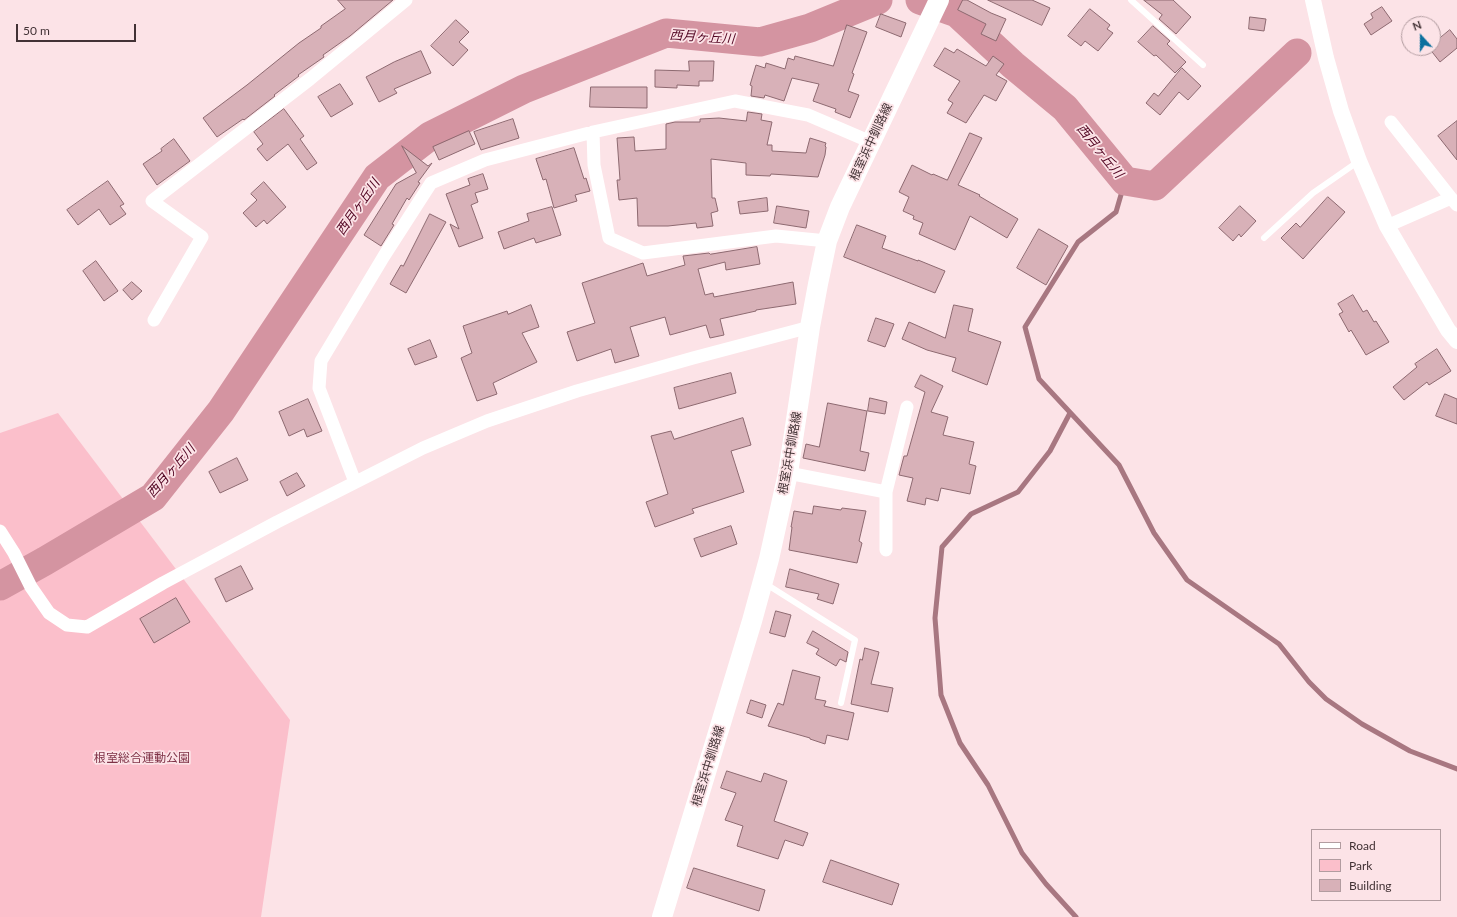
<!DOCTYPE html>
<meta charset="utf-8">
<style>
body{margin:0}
#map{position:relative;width:1457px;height:917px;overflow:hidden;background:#fce3e7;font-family:Lato,sans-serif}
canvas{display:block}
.legend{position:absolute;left:1311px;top:829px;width:130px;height:72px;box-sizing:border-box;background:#fce3e7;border:1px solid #b29ca0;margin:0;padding:5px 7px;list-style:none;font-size:12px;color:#423235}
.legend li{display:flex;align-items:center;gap:8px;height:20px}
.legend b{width:20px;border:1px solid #b29ca0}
.north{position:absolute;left:1401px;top:16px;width:40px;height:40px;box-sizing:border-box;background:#fce3e7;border:1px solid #b29ca0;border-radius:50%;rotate:339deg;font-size:11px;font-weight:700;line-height:16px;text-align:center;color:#423235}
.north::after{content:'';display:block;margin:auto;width:14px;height:18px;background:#0c719e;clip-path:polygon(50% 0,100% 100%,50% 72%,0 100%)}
.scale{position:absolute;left:16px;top:24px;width:120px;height:18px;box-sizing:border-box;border:2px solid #423235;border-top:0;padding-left:5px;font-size:12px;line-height:14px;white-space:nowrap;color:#423235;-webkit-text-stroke:3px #fce3e7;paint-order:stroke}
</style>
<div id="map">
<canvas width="1457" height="917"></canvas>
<ul class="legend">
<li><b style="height:5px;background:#fff"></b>Road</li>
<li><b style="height:11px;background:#fbbfcb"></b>Park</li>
<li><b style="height:11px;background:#d8b1b8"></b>Building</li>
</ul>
<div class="north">N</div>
<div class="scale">50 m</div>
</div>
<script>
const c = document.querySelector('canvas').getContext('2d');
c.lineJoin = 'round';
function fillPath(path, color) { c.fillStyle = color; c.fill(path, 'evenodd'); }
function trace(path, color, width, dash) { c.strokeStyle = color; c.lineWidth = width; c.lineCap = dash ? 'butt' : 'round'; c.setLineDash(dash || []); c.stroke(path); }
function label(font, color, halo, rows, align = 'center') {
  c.font = font + ' Lato,"Noto Sans JP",sans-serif'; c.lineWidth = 3.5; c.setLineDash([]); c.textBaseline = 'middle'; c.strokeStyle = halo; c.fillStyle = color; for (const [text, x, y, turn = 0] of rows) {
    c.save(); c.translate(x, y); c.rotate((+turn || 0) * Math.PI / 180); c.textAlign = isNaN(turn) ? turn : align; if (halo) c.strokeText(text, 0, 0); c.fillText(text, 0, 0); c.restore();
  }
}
fillPath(new Path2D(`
 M 58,413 L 290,720 L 261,917 L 0,917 L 0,433 Z`), '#fbbfcb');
trace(new Path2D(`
 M 1125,181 L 1116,212 L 1078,242 L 1025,327 L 1039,379 L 1119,465 L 1154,533 L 1187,580 L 1279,644 L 1309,682 L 1326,699 L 1362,724 L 1410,751 L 1457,769
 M 1070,413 L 1050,451 L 1018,492 L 971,514 L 942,547 L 935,618 L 941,695 L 960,743 L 988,785 L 1022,853 L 1046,884 L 1076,917`), '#a87781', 5);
trace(new Path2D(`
 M 920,0 L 957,13 L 1013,65 L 1065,108 L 1125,181 L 1155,186 L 1297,53
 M 0,586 L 45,561 L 153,497 L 221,411 L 377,177 L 430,136 L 524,89 L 666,33 L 760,42 L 810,28 L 878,0`), '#d494a1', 29);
const building = new Path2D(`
 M 338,0 L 393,0 L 350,36 L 323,55 L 324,57 L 298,75 L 299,76 L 274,95 L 275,96 L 244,120 L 243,119 L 217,137 L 203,118 L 247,85 L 299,43 L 321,28 L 321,26 L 345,9 Z
 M 963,0 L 967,0 L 991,13 L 1006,19 L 996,41 L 981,34 L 986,24 L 958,10 Z
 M 988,0 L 1032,0 L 1050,8 L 1042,25 Z
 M 1144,0 L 1173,0 L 1191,17 L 1176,34 L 1159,19 L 1162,15 Z
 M 1382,7 L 1392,21 L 1371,35 L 1364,24 L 1373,18 L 1371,14 Z
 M 1090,9 L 1110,25 L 1107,29 L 1113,33 L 1098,51 L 1085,41 L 1081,46 L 1068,36 Z
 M 881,14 L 906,23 L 901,37 L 876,27 Z
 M 1250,17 L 1266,19 L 1264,31 L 1249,29 Z
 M 456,20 L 469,32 L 459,42 L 468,50 L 453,66 L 431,46 Z
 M 847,25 L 867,32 L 852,73 L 854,74 L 848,91 L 859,95 L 850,118 L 835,112 L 836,109 L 813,101 L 819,84 L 792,78 L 784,101 L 765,95 L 764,98 L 751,96 L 752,86 L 750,85 L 756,65 L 765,68 L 766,63 L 785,69 L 788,58 L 794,60 L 795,56 L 833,66 Z
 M 1153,26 L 1170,41 L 1167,44 L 1186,62 L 1175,73 L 1156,55 L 1154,56 L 1138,42 Z
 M 1450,30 L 1457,39 L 1457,48 L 1440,62 L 1429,48 L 1433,48 L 1433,44 Z
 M 945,48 L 954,53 L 957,49 L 986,66 L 993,56 L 1004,64 L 996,75 L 1007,81 L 996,101 L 984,95 L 966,123 L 947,113 L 953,103 L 948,100 L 960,81 L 934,66 Z
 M 421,51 L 431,73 L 394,89 L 397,93 L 379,102 L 366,77 L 394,62 Z
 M 689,61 L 714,61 L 713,81 L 699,81 L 699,86 L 677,85 L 677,88 L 655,87 L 655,70 L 689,71 Z
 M 1182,68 L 1201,86 L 1188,100 L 1179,92 L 1160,115 L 1146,103 L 1154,93 L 1158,96 Z
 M 340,84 L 353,104 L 331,117 L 318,97 Z
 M 591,87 L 647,87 L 647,108 L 590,107 Z
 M 284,109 L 304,136 L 300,139 L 317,163 L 307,170 L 288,144 L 267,161 L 257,149 L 263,144 L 254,132 Z
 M 748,112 L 762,114 L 761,120 L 772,122 L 767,145 L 772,145 L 772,151 L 806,153 L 810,138 L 826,143 L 825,146 L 826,147 L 825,155 L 818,177 L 771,174 L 770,176 L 746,175 L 746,163 L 711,159 L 712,198 L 715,198 L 718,211 L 711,213 L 713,226 L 697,228 L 696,223 L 668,226 L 638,226 L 637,198 L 619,200 L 617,180 L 620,180 L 617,138 L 634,137 L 635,151 L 666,149 L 666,124 L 675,122 L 700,122 L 700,119 L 719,118 L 746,121 Z
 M 513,119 L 519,138 L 481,150 L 474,132 Z
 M 1457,121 L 1457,160 L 1438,136 Z
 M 469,131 L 475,144 L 439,160 L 433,147 Z
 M 970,133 L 982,138 L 958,185 L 980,195 L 979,196 L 1018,219 L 1007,238 L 970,216 L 955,250 L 919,234 L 923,223 L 913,219 L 914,216 L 903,211 L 909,197 L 899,192 L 912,165 L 932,175 L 933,174 L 947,180 Z
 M 174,139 L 190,161 L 157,185 L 143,164 L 162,151 L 161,149 Z
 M 402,146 L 428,166 L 432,163 L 418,182 L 420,183 L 409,200 L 407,198 L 392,224 L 394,225 L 381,246 L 364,235 L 396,184 L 416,173 Z
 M 574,148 L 584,179 L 586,178 L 590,191 L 575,195 L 577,201 L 554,208 L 546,179 L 543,180 L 536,159 Z
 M 483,174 L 488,189 L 475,193 L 478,202 L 471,205 L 483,238 L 459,247 L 450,224 L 459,229 L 446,194 L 470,185 L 468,179 Z
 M 108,181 L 124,204 L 120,206 L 126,214 L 110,225 L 99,209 L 78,225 L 67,210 Z
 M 264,182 L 286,207 L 267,224 L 264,220 L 256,227 L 243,213 L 257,200 L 251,194 Z
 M 1328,197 L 1345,212 L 1303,259 L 1281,238 L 1296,223 L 1300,227 Z
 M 767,198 L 768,211 L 740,214 L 738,202 Z
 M 777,206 L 809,211 L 806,228 L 774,223 Z
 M 1240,206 L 1256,221 L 1241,237 L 1239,234 L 1233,241 L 1219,228 Z
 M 552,207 L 561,235 L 536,243 L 534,238 L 504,249 L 498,232 L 529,221 L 527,214 Z
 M 430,214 L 446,222 L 406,293 L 390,284 L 401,265 L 403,266 Z
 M 857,225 L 886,236 L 882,248 L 918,261 L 918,260 L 945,271 L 935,293 L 844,257 Z
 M 1039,229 L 1068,246 L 1046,285 L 1017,268 Z
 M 757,247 L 760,264 L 726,270 L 725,262 L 698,269 L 705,295 L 713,293 L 714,297 L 793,282 L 796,304 L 756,310 L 756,311 L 720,319 L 724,335 L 710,338 L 706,325 L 670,335 L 665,317 L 630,327 L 639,356 L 615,363 L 611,349 L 577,361 L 567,332 L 595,323 L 582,283 L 643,263 L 647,276 L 685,265 L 683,256 L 709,253 L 710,254 Z
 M 96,261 L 118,291 L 104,301 L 83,271 Z
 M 132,282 L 142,291 L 132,300 L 123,290 Z
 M 1353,295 L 1363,312 L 1367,310 L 1374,322 L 1376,321 L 1389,342 L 1366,355 L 1351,330 L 1349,332 L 1339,314 L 1343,312 L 1338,304 Z
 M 531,305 L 539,327 L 522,333 L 537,362 L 493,383 L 497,394 L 477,401 L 461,358 L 472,353 L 463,326 L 507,311 L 508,314 Z
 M 954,305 L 973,309 L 968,331 L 1001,342 L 987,385 L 952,371 L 956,358 L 927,350 L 902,339 L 909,322 L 945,338 Z
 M 876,318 L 894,324 L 885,347 L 868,341 Z
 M 430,340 L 437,357 L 415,365 L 408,349 Z
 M 1437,349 L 1451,371 L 1429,385 L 1427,382 L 1404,400 L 1393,387 L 1417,367 L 1415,364 Z
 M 731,373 L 736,393 L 679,409 L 674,388 Z
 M 921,375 L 943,386 L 931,412 L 948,417 L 943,435 L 974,442 L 969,464 L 976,466 L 970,494 L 941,488 L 938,501 L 926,498 L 925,505 L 907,501 L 913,478 L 899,475 L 904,456 L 907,456 L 925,392 L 915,387 Z
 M 1445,394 L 1457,399 L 1457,424 L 1436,416 Z
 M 870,398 L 887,402 L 885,414 L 868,411 Z
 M 308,399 L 322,431 L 307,437 L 304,429 L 289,436 L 279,412 Z
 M 828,403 L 867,411 L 860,451 L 869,453 L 865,471 L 803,458 L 806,444 L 819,447 Z
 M 743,418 L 751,445 L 731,451 L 744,492 L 692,509 L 694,513 L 655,527 L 646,502 L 668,494 L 651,436 L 671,431 L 674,439 Z
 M 237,458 L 248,480 L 220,493 L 209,472 Z
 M 297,473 L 305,486 L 287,496 L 280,482 Z
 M 814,506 L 841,510 L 842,508 L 866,511 L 859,541 L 862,543 L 857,563 L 789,550 L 792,527 L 791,527 L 794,511 L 812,514 Z
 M 731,526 L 737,544 L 701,557 L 694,539 Z
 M 241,566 L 253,589 L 226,602 L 215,579 Z
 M 790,569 L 839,584 L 833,604 L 817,599 L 819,594 L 786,587 Z
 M 176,598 L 190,622 L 154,643 L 140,619 Z
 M 776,611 L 791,615 L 785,637 L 770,633 Z
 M 813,631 L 848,652 L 846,662 L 840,659 L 836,666 L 816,654 L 819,649 L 807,643 Z
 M 865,648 L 879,652 L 871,684 L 893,688 L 888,712 L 851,704 L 860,659 L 862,660 Z
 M 793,670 L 820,677 L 815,699 L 826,701 L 824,706 L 854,713 L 848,740 L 827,735 L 825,744 L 810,739 L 810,738 L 768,726 L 778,703 L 783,705 Z
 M 751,700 L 766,705 L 762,718 L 747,713 Z
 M 727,771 L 761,782 L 764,773 L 787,781 L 774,821 L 808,833 L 803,846 L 785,840 L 778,859 L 737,846 L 743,826 L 725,820 L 736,793 L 721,788 Z
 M 831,860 L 899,884 L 892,905 L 823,882 Z
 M 694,868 L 765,890 L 759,911 L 687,888 Z`);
fillPath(building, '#d8b1b8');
trace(building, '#8d6970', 1);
trace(new Path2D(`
 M 1131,0 L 1203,65
 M 1264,238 L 1313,193 L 1359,161
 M 766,584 L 855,640 L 841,703`), '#fff', 6);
trace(new Path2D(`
 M 1391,122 L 1451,198
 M 593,132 L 594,165 L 609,238 L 643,253 L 776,236 L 827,241
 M 1387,226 L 1451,198 L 1457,205
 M 154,320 L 202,237 L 152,201 L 310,79 L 406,0
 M 788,473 L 886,492
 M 355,482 L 319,388 L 321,361 L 384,256 L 431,183 L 485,160 L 593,132 L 735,101 L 808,115 L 871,142
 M 0,531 L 14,553 L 31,587 L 49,613 L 67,625 L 87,627 L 163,583 L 277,522 L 423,448 L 487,421 L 577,391 L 693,358 L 810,327
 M 886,550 L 886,492 L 907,407`), '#fff', 13);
trace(new Path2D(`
 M 1313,0 L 1326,58 L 1341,111 L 1359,161 L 1387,226 L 1448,330 L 1457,341`), '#fff', 16);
trace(new Path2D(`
 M 662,917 L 752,621 L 769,559 L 788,473 L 810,327 L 818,284 L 827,241 L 840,207 L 939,0`), '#fff', 20);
label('12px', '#423235', '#fce3e7', [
 ["根室浜中釧路線",871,142,-65],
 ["根室浜中釧路線",790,453,-80],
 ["根室浜中釧路線",708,766,-73]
]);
label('12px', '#7f3247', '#fce3e7', [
 ["根室総合運動公園",142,758]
]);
label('italic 13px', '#510421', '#fce3e7', [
 ["西月ヶ丘川",702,37,4],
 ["西月ヶ丘川",1100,151,51],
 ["西月ヶ丘川",358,207,-55],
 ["西月ヶ丘川",171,471,-49]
]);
</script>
